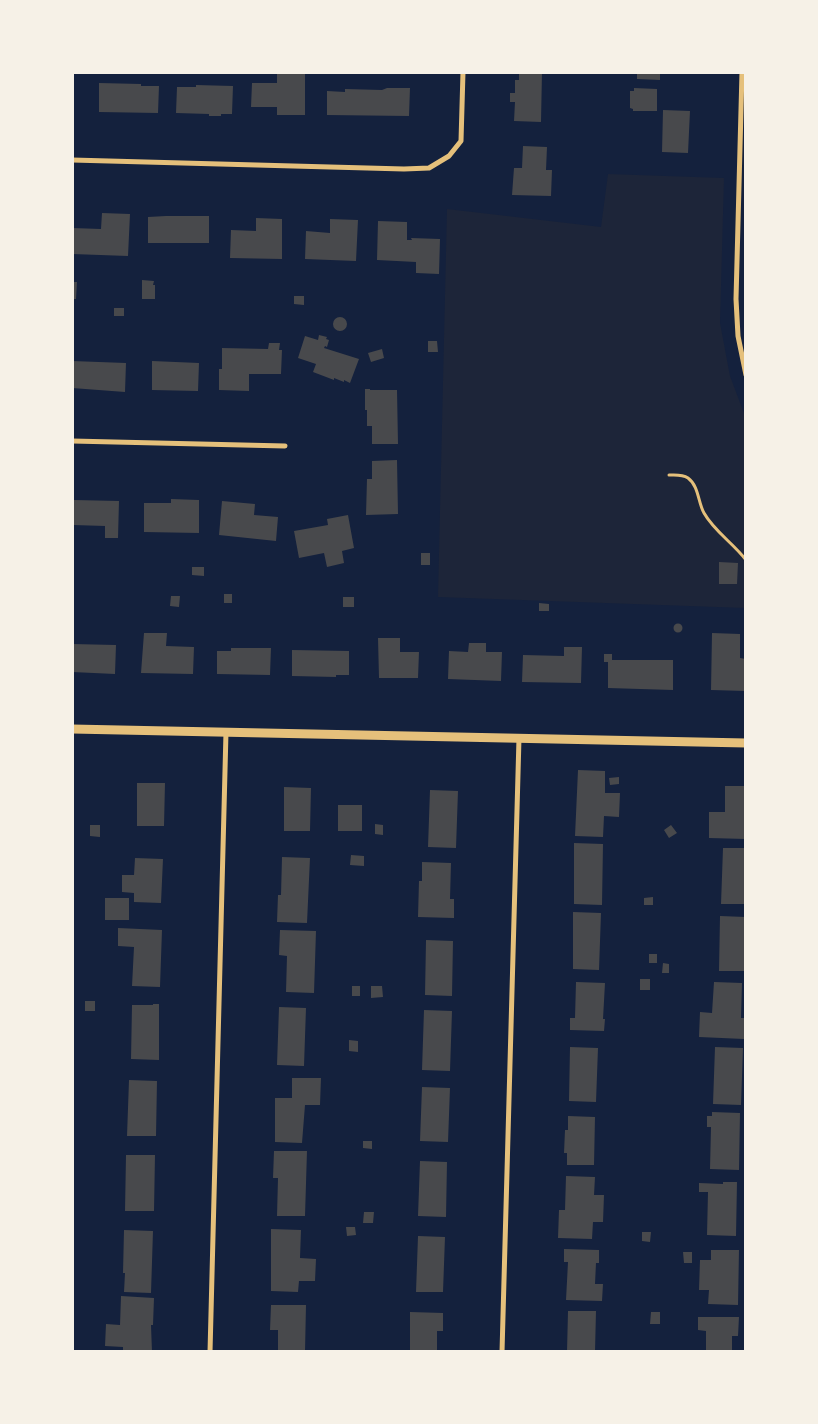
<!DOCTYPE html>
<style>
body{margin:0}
#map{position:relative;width:818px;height:1424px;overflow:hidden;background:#14213d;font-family:"DM Sans",sans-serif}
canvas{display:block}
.frame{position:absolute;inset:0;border:74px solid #f6f1e7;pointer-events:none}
</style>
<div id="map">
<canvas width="818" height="1424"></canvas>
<div class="frame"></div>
</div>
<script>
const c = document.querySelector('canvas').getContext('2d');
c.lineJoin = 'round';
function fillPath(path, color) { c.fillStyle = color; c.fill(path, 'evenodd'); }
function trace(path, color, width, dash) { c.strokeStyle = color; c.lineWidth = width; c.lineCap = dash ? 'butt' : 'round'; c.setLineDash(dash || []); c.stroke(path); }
fillPath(new Path2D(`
 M 608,174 L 724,178 L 720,323 L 730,376 L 745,416 L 745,608 L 438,597 L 447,209 L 601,227 Z`), '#1d2539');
fillPath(new Path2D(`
 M 277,72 L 305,72 L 305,115 L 277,115 L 277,107 L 251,107 L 252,83 L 277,83 Z
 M 519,72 L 542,72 L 541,122 L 514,121 L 515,102 L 510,102 L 510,93 L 515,93 L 515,80 L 519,80 Z
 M 637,72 L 660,72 L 660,80 L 637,79 Z
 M 99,83 L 141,84 L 141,86 L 159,86 L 158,113 L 99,112 Z
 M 196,85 L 233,86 L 232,114 L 221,114 L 221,116 L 209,116 L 209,114 L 176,113 L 177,87 L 196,87 Z
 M 387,88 L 410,88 L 409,116 L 327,115 L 327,91 L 345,92 L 345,89 L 382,90 Z
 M 634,88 L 657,89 L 657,111 L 633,111 L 633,109 L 630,108 L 630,91 L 634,91 Z
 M 663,110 L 690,111 L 688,153 L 662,152 Z
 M 523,146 L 547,147 L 546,170 L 552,170 L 551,196 L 512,195 L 514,168 L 522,168 Z
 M 102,213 L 130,214 L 128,256 L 72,254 L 72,228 L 101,229 Z
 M 166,216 L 209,216 L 209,243 L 148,243 L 148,217 Z
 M 256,218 L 282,219 L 282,259 L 230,258 L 231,230 L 256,231 Z
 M 330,219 L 358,220 L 356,261 L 305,259 L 306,231 L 330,233 Z
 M 378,221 L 407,222 L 407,240 L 412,240 L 411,238 L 440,239 L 439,274 L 416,273 L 416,262 L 377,260 Z
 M 142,280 L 154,281 L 153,285 L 155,285 L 155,299 L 142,299 Z
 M 72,282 L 77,282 L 76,299 L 72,299 Z
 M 294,296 L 304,296 L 304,305 L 294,304 Z
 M 114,308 L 124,308 L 124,316 L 114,316 Z
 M333 324a7 7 0 1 1 14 0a7 7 0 1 1-14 0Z
 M 319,335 L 327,337 L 326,339 L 329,340 L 327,347 L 325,346 L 324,348 L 359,359 L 350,383 L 344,380 L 344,382 L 334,378 L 334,380 L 313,372 L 316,364 L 298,358 L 305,336 L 318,340 Z
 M 428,341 L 437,341 L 438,352 L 428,352 Z
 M 269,343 L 280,343 L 279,350 L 282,350 L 281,374 L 249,374 L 249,391 L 219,390 L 219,369 L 222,369 L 222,348 L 268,349 Z
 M 382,349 L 384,358 L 371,362 L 368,353 Z
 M 72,361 L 126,363 L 125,392 L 72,388 Z
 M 152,361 L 199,363 L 198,391 L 152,390 Z
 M 365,389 L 370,389 L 370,390 L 397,390 L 398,444 L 372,444 L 372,426 L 367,426 L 367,410 L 365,410 Z
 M 397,460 L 398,514 L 366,515 L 367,479 L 372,479 L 372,461 Z
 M 171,499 L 199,500 L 199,533 L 144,532 L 144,503 L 171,503 Z
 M 74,500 L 119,501 L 118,538 L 105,538 L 105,526 L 73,525 Z
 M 222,501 L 255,504 L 254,515 L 278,517 L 276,541 L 219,535 Z
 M 348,515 L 354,548 L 342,551 L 344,563 L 327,567 L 324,553 L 299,558 L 294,531 L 328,525 L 327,519 Z
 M 421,553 L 430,553 L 430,565 L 421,565 Z
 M 719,562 L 738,563 L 737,584 L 719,584 Z
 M 192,567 L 204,567 L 204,576 L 192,575 Z
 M 224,594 L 232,594 L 232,603 L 224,603 Z
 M 171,596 L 180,596 L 179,607 L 170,606 Z
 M 343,597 L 354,597 L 354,607 L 343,607 Z
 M 539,603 L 549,604 L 549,611 L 539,611 Z
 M673.5 628a4.5 4.5 0 1 1 9 0a4.5 4.5 0 1 1-9 0Z
 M 144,633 L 167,633 L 166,646 L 194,647 L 193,674 L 141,673 Z
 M 712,633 L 740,634 L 740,658 L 746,659 L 746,691 L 711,690 Z
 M 378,638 L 400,638 L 400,652 L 419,652 L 418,678 L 379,678 Z
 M 469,643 L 486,643 L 486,652 L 502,652 L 501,681 L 448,679 L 449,651 L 468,652 Z
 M 72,644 L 116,645 L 115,674 L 72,672 Z
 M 564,647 L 582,647 L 581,683 L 522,682 L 523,655 L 564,656 Z
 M 231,648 L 271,648 L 270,675 L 217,674 L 217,651 L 231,651 Z
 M 292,650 L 349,651 L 349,675 L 336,675 L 336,677 L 292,676 Z
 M 604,654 L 612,654 L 612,660 L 673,660 L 673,690 L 608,688 L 608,656 L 608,662 L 604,662 Z
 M 578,770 L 605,771 L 605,793 L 620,793 L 619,817 L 604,816 L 603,837 L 575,836 Z
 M 619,777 L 619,784 L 610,785 L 609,778 Z
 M 137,783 L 165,783 L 164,826 L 137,826 Z
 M 725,786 L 746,786 L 746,839 L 709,838 L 709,812 L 725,812 Z
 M 284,787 L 311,788 L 310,831 L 284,831 Z
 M 430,790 L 458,791 L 456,848 L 428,847 Z
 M 338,805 L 362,805 L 362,831 L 338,831 Z
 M 375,824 L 383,825 L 383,835 L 375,834 Z
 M 90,825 L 100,825 L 100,837 L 90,836 Z
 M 671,825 L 677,833 L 669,838 L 664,830 Z
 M 574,843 L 603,844 L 602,905 L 574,904 Z
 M 723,848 L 746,848 L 746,904 L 721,904 Z
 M 351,855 L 364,856 L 364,866 L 350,865 Z
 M 282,857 L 310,858 L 307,923 L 277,922 L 278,895 L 281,895 Z
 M 135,858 L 163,859 L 161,903 L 134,902 L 134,893 L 122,892 L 122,875 L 134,875 Z
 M 422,862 L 451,863 L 450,899 L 454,899 L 454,918 L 418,917 L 419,881 L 422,881 Z
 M 653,897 L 653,905 L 644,905 L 644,898 Z
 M 105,898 L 129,898 L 129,920 L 105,920 Z
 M 573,912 L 601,913 L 599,970 L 573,969 Z
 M 720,916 L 746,917 L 746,971 L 719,971 Z
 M 118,928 L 162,930 L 160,987 L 132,986 L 134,947 L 118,946 Z
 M 280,930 L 316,931 L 314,993 L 286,992 L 287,956 L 279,955 Z
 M 426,940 L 453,941 L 452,996 L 425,995 Z
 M 649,954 L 657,954 L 657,963 L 649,963 Z
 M 663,963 L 669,964 L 669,973 L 662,973 Z
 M 640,979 L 650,979 L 650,990 L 640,990 Z
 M 576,982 L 605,983 L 603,1019 L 605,1019 L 604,1031 L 570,1030 L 570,1018 L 575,1018 Z
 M 714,982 L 742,983 L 741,1018 L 745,1018 L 744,1039 L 699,1037 L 700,1012 L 712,1013 Z
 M 352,986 L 360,986 L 360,996 L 352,996 Z
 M 371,986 L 382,986 L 383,997 L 371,998 Z
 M 85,1001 L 95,1001 L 95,1011 L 85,1011 Z
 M 153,1004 L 159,1004 L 159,1060 L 131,1059 L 132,1005 L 153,1005 Z
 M 279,1007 L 306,1008 L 304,1066 L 277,1065 Z
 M 424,1010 L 452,1011 L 450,1071 L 422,1070 Z
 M 349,1040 L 358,1041 L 358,1052 L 349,1051 Z
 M 570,1047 L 598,1048 L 596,1102 L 569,1101 Z
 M 715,1047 L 743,1048 L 741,1105 L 713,1104 Z
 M 292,1078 L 321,1078 L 320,1105 L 305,1105 L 302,1143 L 275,1142 L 275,1098 L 292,1098 Z
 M 129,1080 L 157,1081 L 156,1136 L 127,1136 Z
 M 422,1087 L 450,1088 L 448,1142 L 420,1141 Z
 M 712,1112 L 740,1113 L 739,1170 L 710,1169 L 711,1127 L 707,1127 L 707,1116 L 712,1116 Z
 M 568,1116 L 595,1117 L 594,1165 L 567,1165 L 567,1153 L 564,1153 L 565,1130 L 568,1130 Z
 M 363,1141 L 372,1141 L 372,1149 L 363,1148 Z
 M 274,1151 L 307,1151 L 305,1216 L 277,1216 L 278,1178 L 273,1178 Z
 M 126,1155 L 155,1155 L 154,1211 L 125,1211 Z
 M 420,1161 L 447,1162 L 446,1217 L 418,1216 Z
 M 566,1176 L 595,1177 L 594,1195 L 604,1195 L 603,1222 L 593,1222 L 592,1239 L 558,1238 L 559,1210 L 565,1210 Z
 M 723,1182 L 737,1182 L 736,1236 L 707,1235 L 708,1192 L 699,1192 L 699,1183 L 723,1184 Z
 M 364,1212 L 374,1212 L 373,1223 L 363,1223 Z
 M 346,1227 L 355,1227 L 356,1235 L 347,1236 Z
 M 271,1229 L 301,1230 L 300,1258 L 316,1259 L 315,1281 L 299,1281 L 298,1292 L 271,1291 Z
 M 124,1230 L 153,1231 L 151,1293 L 124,1292 L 125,1273 L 123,1273 Z
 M 642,1232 L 651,1232 L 650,1242 L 642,1241 Z
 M 418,1236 L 445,1237 L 443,1292 L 416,1292 Z
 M 564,1249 L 599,1250 L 599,1263 L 596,1263 L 595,1284 L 603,1284 L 602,1301 L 566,1300 L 568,1262 L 564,1262 Z
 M 711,1250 L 739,1250 L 738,1305 L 708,1304 L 709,1290 L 699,1290 L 700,1260 L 711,1260 Z
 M 683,1252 L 692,1252 L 692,1263 L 684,1263 Z
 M 121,1296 L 154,1298 L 153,1325 L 151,1325 L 152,1352 L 123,1352 L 123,1347 L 105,1346 L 106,1324 L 120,1325 Z
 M 271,1305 L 306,1305 L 305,1352 L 278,1352 L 278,1330 L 270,1330 Z
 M 568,1311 L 596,1311 L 595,1352 L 567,1352 Z
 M 410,1312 L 443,1313 L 443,1331 L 437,1331 L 437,1352 L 410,1352 Z
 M 651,1312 L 660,1312 L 660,1324 L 650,1324 Z
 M 698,1317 L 739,1317 L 738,1336 L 732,1336 L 732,1352 L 706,1352 L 706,1331 L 698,1330 Z`), '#48494c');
trace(new Path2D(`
 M 669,475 C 675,475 682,474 688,478 C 699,486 698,503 704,513 C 714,531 733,543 746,560`), '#e5c07b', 3);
trace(new Path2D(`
 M 742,72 L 736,299 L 738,336 L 746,375
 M 72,160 L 404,169 L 429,168 L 449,156 L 461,141 L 463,72
 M 72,441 L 285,446
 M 210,1352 L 226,732
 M 502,1352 L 519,738`), '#e5c07b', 5);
trace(new Path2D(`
 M 72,729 L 746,743`), '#e5c07b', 9);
</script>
